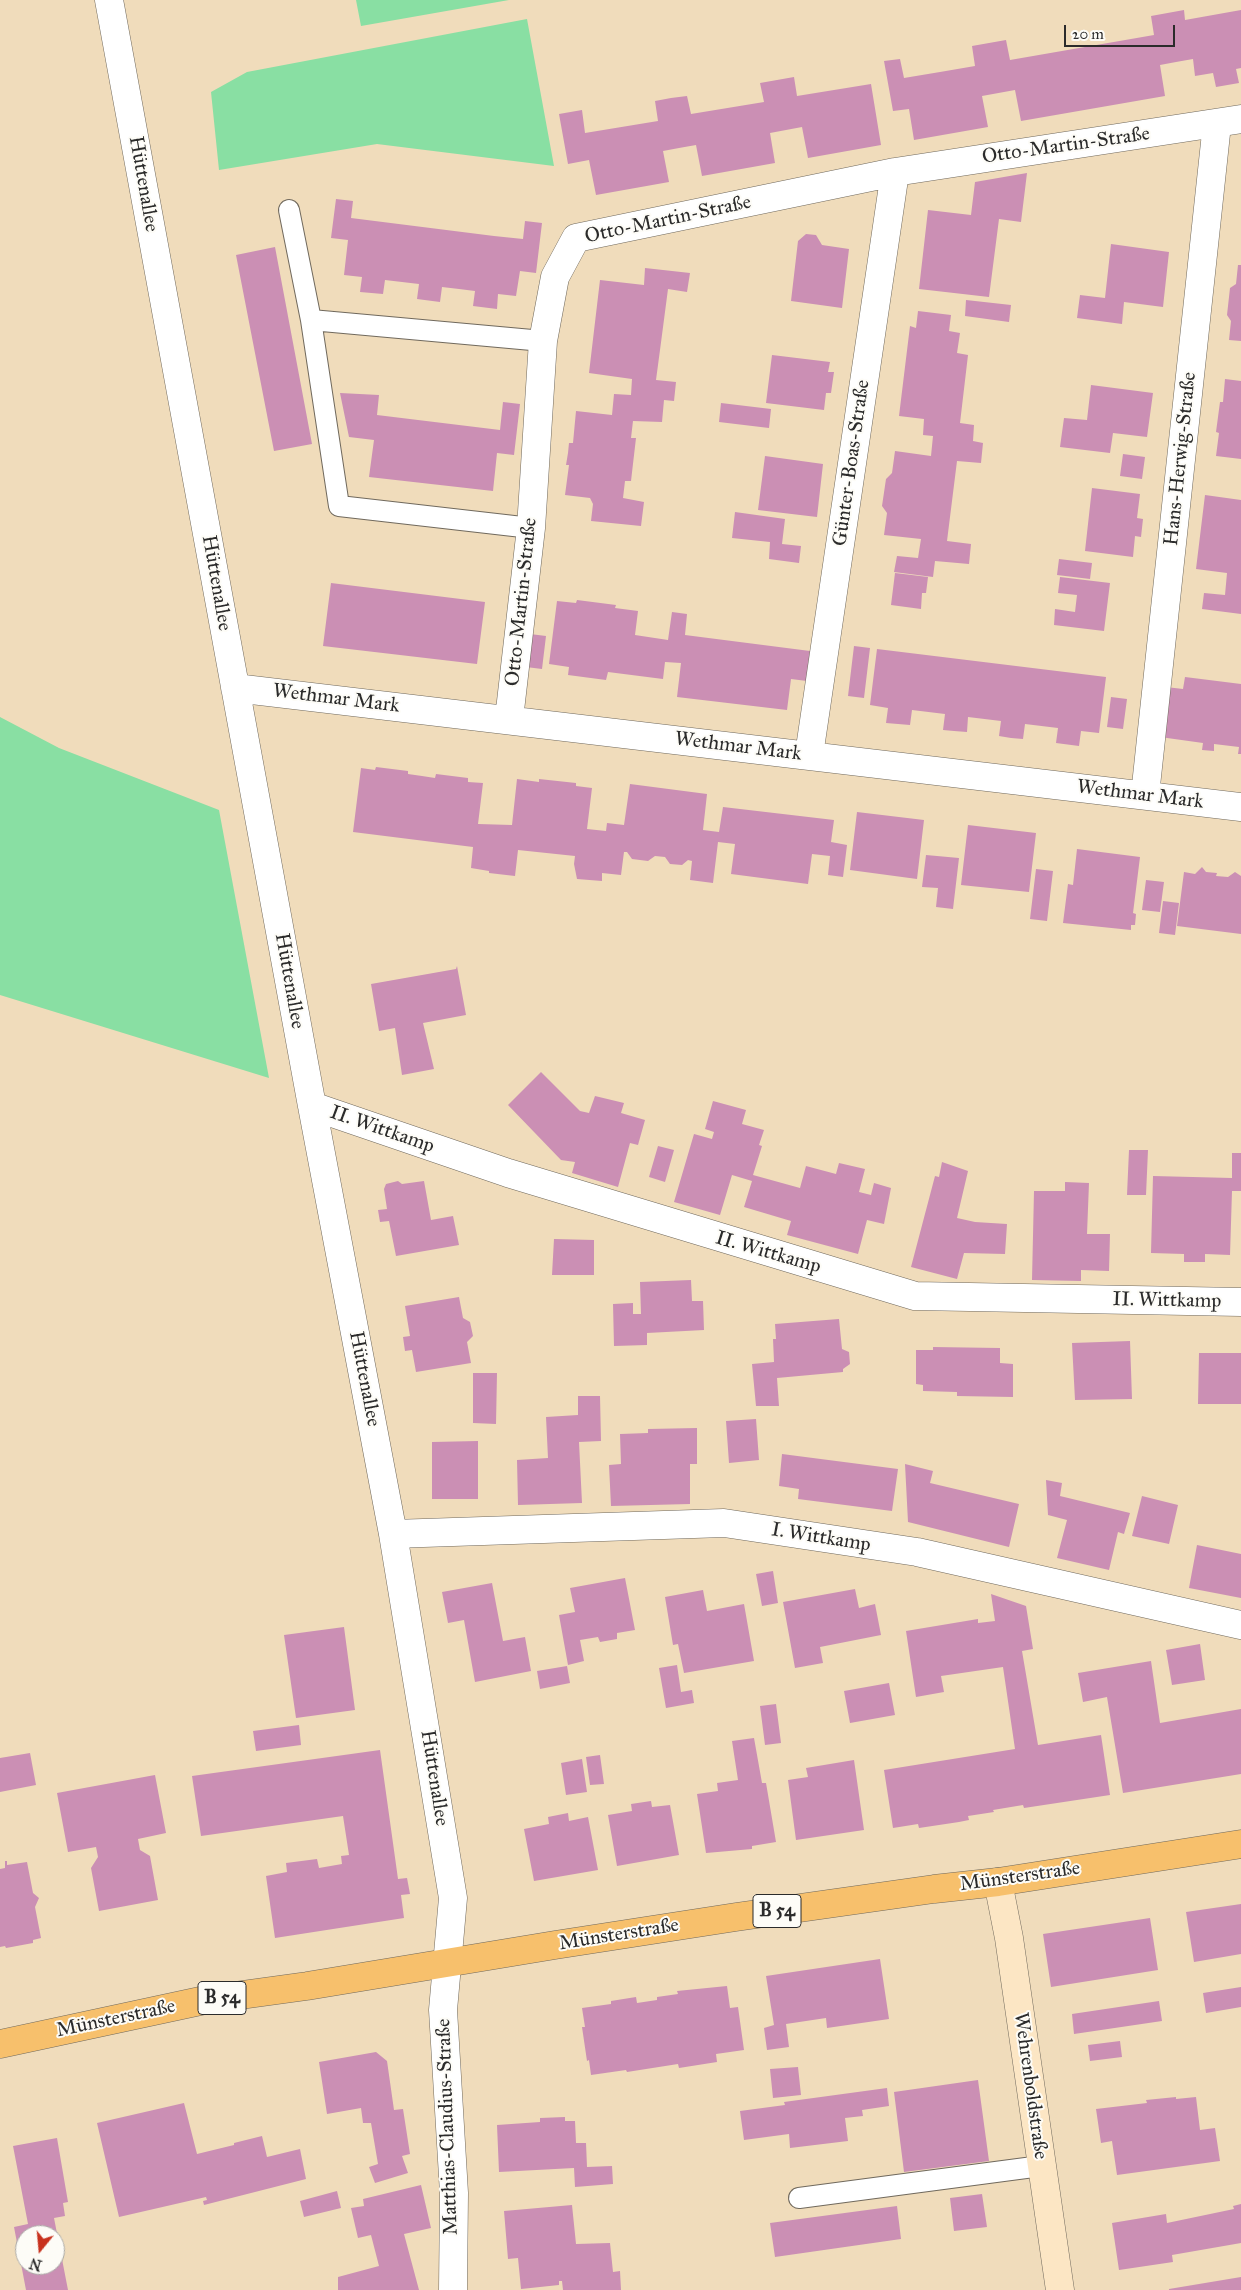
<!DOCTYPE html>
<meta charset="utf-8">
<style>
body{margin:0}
#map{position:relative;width:1241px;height:2290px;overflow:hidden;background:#f0dcbb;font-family:"IM FELL Great Primer",serif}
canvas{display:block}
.north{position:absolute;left:15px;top:2225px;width:50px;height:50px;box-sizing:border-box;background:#fdfcf7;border:1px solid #a9a8a5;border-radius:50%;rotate:197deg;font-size:14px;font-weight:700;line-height:20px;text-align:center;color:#2b2b2b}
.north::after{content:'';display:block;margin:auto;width:18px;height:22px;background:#c8321e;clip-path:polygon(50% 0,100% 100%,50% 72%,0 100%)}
.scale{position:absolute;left:1064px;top:25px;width:111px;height:22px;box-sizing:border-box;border:2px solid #2b2b2b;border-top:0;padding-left:6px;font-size:15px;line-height:18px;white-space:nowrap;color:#2b2b2b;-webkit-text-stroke:4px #fdfcf7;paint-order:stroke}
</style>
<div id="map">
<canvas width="1241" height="2290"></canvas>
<div class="north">N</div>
<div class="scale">20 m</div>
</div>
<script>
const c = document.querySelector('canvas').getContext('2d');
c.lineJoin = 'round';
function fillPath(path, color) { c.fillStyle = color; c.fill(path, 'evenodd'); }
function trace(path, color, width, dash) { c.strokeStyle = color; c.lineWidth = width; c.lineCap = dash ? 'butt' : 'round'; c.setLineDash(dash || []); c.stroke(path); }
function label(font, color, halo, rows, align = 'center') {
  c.font = font + ' "IM FELL Great Primer",serif'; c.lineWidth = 4; c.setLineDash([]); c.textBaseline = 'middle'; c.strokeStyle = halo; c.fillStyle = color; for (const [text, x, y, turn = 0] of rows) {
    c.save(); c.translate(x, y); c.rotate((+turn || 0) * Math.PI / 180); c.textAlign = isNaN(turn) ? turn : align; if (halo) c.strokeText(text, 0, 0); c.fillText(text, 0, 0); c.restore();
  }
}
fillPath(new Path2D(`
 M 356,0 L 509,0 L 361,26 Z
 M 527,19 L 554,166 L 377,144 L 219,170 L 211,92 L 247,72 Z
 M 0,717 L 59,748 L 219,810 L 269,1078 L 0,995 Z`), '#89dfa3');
fillPath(new Path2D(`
 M 1184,10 L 1185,20 L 1241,10 L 1241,68 L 1236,69 L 1239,83 L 1216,87 L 1213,73 L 1195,76 L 1193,59 L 1176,62 L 1160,65 L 1165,96 L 1021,121 L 1015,90 L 982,96 L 988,127 L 914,140 L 909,109 L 893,111 L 884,61 L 900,59 L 904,78 L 940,72 L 975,66 L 972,46 L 1006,40 L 1010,60 L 1154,35 L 1151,16 Z
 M 794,77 L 797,96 L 871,84 L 881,145 L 808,158 L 802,127 L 770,133 L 775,163 L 702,176 L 696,145 L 679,148 L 663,151 L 669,182 L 596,195 L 589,160 L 568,164 L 559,114 L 582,110 L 585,133 L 658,121 L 655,101 L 671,98 L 687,96 L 691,114 L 764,102 L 760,83 Z
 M 1027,173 L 1021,222 L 999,219 L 989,297 L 919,289 L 928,210 L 971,215 L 975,182 Z
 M 336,199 L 353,201 L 351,218 L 494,236 L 523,239 L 525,221 L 542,223 L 536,273 L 520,271 L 516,296 L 498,294 L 497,309 L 473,306 L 475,291 L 459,289 L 442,287 L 440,302 L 417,299 L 419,284 L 385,280 L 383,294 L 360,292 L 362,277 L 344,275 L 348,240 L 331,238 Z
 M 806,234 L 816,235 L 822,245 L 849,249 L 842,308 L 791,301 L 798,241 Z
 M 1111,244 L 1169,252 L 1163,307 L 1124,302 L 1122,324 L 1077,318 L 1080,295 L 1105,298 Z
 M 275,247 L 312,444 L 274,451 L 236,255 Z
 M 1238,265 L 1241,265 L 1241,341 L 1229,340 L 1231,321 L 1227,315 L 1230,288 L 1236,284 Z
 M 645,268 L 690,273 L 687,292 L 668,289 L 660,350 L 656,380 L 676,382 L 674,401 L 664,400 L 662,422 L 633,421 L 631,438 L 636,438 L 631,481 L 625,481 L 623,498 L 644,502 L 641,526 L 591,521 L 593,504 L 590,498 L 565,495 L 569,465 L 566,465 L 568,453 L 569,443 L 573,443 L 576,411 L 612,415 L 614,394 L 631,395 L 632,379 L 589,373 L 600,280 L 644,285 Z
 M 966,300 L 1011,305 L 1009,322 L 965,316 Z
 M 918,311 L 951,315 L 949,331 L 960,333 L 957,353 L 968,355 L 960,423 L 974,425 L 973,441 L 983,443 L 981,463 L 957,461 L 947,541 L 971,544 L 969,564 L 935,561 L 933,577 L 894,572 L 897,556 L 918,558 L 921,539 L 884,535 L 887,513 L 882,506 L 886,479 L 892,473 L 895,451 L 931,456 L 933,436 L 923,435 L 924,419 L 899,416 L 910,326 L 916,328 Z
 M 772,355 L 830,362 L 828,372 L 834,372 L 831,393 L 826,393 L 824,410 L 766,403 Z
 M 1225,379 L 1241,381 L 1241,459 L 1216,456 L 1219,433 L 1216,432 L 1220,402 L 1223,402 Z
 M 1091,385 L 1153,393 L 1147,437 L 1113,433 L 1110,453 L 1060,447 L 1064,418 L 1087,420 Z
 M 340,393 L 379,395 L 377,415 L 500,430 L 503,402 L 520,404 L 514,455 L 497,453 L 493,491 L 369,477 L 374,440 L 349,437 Z
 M 721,403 L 771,409 L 769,428 L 719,422 Z
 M 1123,454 L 1145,457 L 1142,479 L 1120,476 Z
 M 765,456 L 823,464 L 817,517 L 758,510 Z
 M 1092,488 L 1140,494 L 1137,518 L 1143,519 L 1141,537 L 1135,536 L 1133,557 L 1085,551 Z
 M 1205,495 L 1241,500 L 1241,614 L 1202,609 L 1204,593 L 1225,595 L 1227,573 L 1196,569 Z
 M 735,512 L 785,519 L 782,544 L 801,546 L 799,563 L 769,559 L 770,542 L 732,538 Z
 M 1059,559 L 1092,563 L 1090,579 L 1057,575 Z
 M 895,573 L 928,577 L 926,593 L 922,593 L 921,609 L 891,605 Z
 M 1060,577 L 1110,583 L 1104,631 L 1054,625 L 1055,609 L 1075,612 L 1077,595 L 1058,593 Z
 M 331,583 L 485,602 L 477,664 L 323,646 Z
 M 577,600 L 616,605 L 615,608 L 638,611 L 635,635 L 668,640 L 672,612 L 687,614 L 685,635 L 810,651 L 807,681 L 791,679 L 787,710 L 677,697 L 681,663 L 665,662 L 663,679 L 608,672 L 606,680 L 568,675 L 569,667 L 549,664 L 557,601 L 576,603 Z
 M 530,634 L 546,636 L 542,669 L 526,667 Z
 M 854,646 L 870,648 L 864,698 L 848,696 Z
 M 877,649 L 1106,677 L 1099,733 L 1081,731 L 1079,746 L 1056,743 L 1058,728 L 1025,724 L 1023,739 L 1011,738 L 999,736 L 1001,721 L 968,717 L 967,732 L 954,731 L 943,730 L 945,714 L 912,710 L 910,725 L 886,723 L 888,708 L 870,705 Z
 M 1185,677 L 1241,684 L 1241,754 L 1238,754 L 1239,747 L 1214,744 L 1214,751 L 1202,750 L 1203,743 L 1160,737 L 1166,687 L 1183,689 Z
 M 1111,697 L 1127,699 L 1123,729 L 1107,727 Z
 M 376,767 L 408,771 L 408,774 L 422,776 L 435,778 L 436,774 L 468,778 L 468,782 L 483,783 L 478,824 L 512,825 L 517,779 L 539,782 L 539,779 L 576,783 L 576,786 L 592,788 L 587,829 L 606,831 L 607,823 L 624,825 L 630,784 L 707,794 L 703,830 L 719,832 L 723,807 L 834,820 L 831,842 L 847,845 L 843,877 L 828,875 L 830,856 L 812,854 L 808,884 L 731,874 L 735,844 L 718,842 L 713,883 L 690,880 L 692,861 L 688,860 L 682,865 L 670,864 L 665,857 L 655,856 L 648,861 L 632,859 L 627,852 L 624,852 L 621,875 L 602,873 L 602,881 L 577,879 L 574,864 L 575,856 L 518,850 L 515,876 L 489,873 L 489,871 L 471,868 L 473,847 L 353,832 L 361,768 L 375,770 Z
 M 857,812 L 924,820 L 917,879 L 850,870 Z
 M 968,825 L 1036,833 L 1029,892 L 961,885 Z
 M 1077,849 L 1140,857 L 1133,913 L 1136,914 L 1135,925 L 1131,925 L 1131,930 L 1063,923 L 1068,884 L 1073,885 Z
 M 926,855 L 959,858 L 953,909 L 936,907 L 938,888 L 922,887 Z
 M 1202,867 L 1206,872 L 1217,873 L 1216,876 L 1228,877 L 1235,872 L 1241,876 L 1241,934 L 1177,926 L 1184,872 L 1195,874 Z
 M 1036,869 L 1053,871 L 1047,921 L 1030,919 Z
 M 1146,880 L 1164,882 L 1160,912 L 1142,910 Z
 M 1163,901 L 1179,903 L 1175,935 L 1159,933 Z
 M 457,966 L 466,1015 L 423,1023 L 434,1069 L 402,1075 L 395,1028 L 379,1031 L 371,984 L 456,969 Z
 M 541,1072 L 580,1111 L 589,1113 L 595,1096 L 624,1103 L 621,1113 L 645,1120 L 638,1145 L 630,1143 L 618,1187 L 572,1173 L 575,1162 L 561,1160 L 508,1105 Z
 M 713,1101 L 746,1110 L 742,1124 L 764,1130 L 759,1145 L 762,1146 L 753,1175 L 800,1188 L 806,1166 L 836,1174 L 839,1163 L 865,1169 L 859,1192 L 871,1195 L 874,1183 L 891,1188 L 884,1224 L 867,1220 L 858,1254 L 787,1235 L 791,1221 L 744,1207 L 752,1181 L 732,1175 L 720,1215 L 674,1202 L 694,1134 L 712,1139 L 714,1132 L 705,1129 Z
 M 658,1146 L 674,1150 L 665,1182 L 649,1177 Z
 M 1129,1150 L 1148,1150 L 1146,1195 L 1127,1195 Z
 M 1232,1153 L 1241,1153 L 1241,1191 L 1232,1191 L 1230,1255 L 1205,1254 L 1205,1262 L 1184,1262 L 1184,1254 L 1151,1253 L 1153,1176 L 1232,1178 Z
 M 942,1162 L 968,1171 L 957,1218 L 975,1222 L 1007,1224 L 1005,1254 L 964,1253 L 957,1279 L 911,1267 L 935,1176 L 939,1177 Z
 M 398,1181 L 402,1184 L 424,1181 L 431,1220 L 453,1216 L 459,1245 L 396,1256 L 389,1221 L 380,1222 L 378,1210 L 387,1209 L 384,1189 L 386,1184 Z
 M 1065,1182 L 1089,1183 L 1087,1234 L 1110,1234 L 1109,1271 L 1081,1270 L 1081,1281 L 1032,1280 L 1034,1191 L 1065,1191 Z
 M 554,1239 L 594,1240 L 594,1275 L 552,1275 Z
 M 691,1280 L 692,1301 L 703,1301 L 704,1330 L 647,1333 L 647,1345 L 614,1346 L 613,1304 L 633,1303 L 633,1314 L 641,1314 L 640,1282 Z
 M 459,1297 L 463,1318 L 470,1322 L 473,1336 L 467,1342 L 471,1363 L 416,1372 L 412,1350 L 405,1351 L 403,1337 L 410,1336 L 405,1306 Z
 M 839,1319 L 842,1349 L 849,1352 L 850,1364 L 843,1369 L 843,1372 L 777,1378 L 779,1406 L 756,1406 L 752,1364 L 774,1362 L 773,1339 L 776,1339 L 775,1324 Z
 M 1130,1341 L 1132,1399 L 1075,1400 L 1072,1343 Z
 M 933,1347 L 1000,1348 L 1000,1363 L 1013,1364 L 1013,1397 L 957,1396 L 957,1392 L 923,1391 L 923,1385 L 916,1384 L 916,1350 L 933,1350 Z
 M 1199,1353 L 1241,1353 L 1241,1404 L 1198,1404 Z
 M 473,1373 L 497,1373 L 496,1424 L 473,1423 Z
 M 578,1396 L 600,1396 L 601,1441 L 579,1442 L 582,1503 L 518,1505 L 517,1460 L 548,1458 L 546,1417 L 578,1415 Z
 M 756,1419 L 759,1460 L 729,1463 L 726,1421 Z
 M 697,1428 L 697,1464 L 690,1464 L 690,1504 L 611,1506 L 609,1465 L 621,1464 L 620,1434 L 648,1433 L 648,1429 Z
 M 478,1441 L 478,1499 L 432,1499 L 432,1442 Z
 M 782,1454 L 898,1469 L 892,1511 L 798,1499 L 799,1489 L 779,1486 Z
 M 905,1464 L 933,1471 L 930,1483 L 1019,1504 L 1009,1547 L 908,1522 Z
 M 1046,1480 L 1062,1483 L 1060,1496 L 1130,1513 L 1124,1534 L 1118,1532 L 1109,1570 L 1057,1558 L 1067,1520 L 1048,1515 Z
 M 1142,1496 L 1178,1505 L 1169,1544 L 1132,1536 Z
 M 1197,1545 L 1241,1554 L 1241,1598 L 1189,1588 Z
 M 773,1571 L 778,1603 L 762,1606 L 756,1574 Z
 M 625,1578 L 635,1630 L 617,1633 L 617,1639 L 600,1642 L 598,1637 L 580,1640 L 584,1661 L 568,1665 L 559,1615 L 575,1612 L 570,1588 Z
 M 492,1583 L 503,1641 L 525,1637 L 531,1671 L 475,1682 L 464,1620 L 448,1623 L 442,1592 Z
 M 855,1589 L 859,1608 L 875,1604 L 881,1635 L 820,1647 L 823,1663 L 795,1668 L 783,1602 Z
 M 703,1590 L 707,1611 L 744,1604 L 754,1661 L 684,1673 L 678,1644 L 673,1645 L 665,1597 Z
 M 991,1594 L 1026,1606 L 1033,1649 L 1022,1651 L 1038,1745 L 1101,1735 L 1110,1795 L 1024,1808 L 1023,1805 L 993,1810 L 994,1812 L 968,1816 L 969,1820 L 959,1822 L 919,1828 L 918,1824 L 893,1828 L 884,1770 L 1015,1749 L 1003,1667 L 941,1676 L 944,1692 L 916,1697 L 906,1631 L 978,1619 L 978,1623 L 995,1621 Z
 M 344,1627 L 355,1710 L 296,1718 L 284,1635 Z
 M 1200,1644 L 1205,1680 L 1172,1685 L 1166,1650 Z
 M 1151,1661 L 1160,1723 L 1241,1709 L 1241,1774 L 1123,1793 L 1107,1697 L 1083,1702 L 1078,1673 Z
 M 677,1665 L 681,1692 L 692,1690 L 694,1703 L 666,1708 L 659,1668 Z
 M 567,1666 L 570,1683 L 540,1689 L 537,1671 Z
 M 889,1683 L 895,1715 L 850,1723 L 844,1691 Z
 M 776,1704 L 781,1743 L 765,1745 L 760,1706 Z
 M 299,1725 L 301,1745 L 256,1751 L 253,1731 Z
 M 754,1738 L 762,1783 L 766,1783 L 776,1842 L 752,1846 L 752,1849 L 706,1853 L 697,1794 L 718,1791 L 717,1783 L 738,1780 L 732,1741 Z
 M 380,1750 L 398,1879 L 407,1878 L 410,1894 L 401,1895 L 404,1918 L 275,1938 L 266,1876 L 287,1872 L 286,1863 L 317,1859 L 319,1868 L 342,1864 L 341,1856 L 349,1855 L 343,1816 L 201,1836 L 192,1776 Z
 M 30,1753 L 36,1785 L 0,1792 L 0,1758 Z
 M 600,1755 L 604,1784 L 590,1785 L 586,1757 Z
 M 582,1759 L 587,1792 L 566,1795 L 561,1763 Z
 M 854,1760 L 864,1830 L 796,1840 L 788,1780 L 808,1777 L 806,1768 Z
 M 155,1775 L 166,1833 L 138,1839 L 140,1850 L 150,1856 L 158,1900 L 99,1911 L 91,1868 L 98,1857 L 96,1847 L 68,1852 L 57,1793 Z
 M 651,1801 L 652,1807 L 670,1805 L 679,1855 L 617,1866 L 608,1815 L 632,1811 L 631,1804 Z
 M 568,1813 L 569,1821 L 588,1817 L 598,1870 L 534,1881 L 524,1829 L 549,1824 L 548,1817 Z
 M 5,1861 L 7,1861 L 7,1865 L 27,1862 L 33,1893 L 39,1898 L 35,1907 L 41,1938 L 33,1940 L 33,1943 L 6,1948 L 5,1946 L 0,1947 L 0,1869 L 5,1868 Z
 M 1241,1904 L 1241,1954 L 1194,1962 L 1186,1912 Z
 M 1150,1918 L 1158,1970 L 1051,1987 L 1043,1934 Z
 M 880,1959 L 889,2019 L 827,2028 L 826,2018 L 786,2024 L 789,2047 L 767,2050 L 764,2028 L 774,2025 L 766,1976 Z
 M 727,1986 L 730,2008 L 738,2007 L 744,2050 L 716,2054 L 717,2062 L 679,2068 L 678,2064 L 627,2072 L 626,2070 L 591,2075 L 589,2060 L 587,2061 L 582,2027 L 585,2027 L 582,2008 L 611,2004 L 611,2001 L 636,1997 L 637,2003 L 657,2000 L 657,1997 L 678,1994 L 677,1991 Z
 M 1241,1987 L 1241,2007 L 1206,2013 L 1203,1993 Z
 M 1159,2001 L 1162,2021 L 1074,2034 L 1072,2014 Z
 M 1120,2041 L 1122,2057 L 1090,2061 L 1088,2045 Z
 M 376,2052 L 387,2061 L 394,2110 L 403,2109 L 410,2154 L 402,2156 L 408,2173 L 375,2183 L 369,2167 L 378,2164 L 371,2123 L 363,2123 L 361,2108 L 327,2114 L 319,2062 Z
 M 798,2067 L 801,2095 L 773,2098 L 770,2069 Z
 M 978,2080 L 989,2161 L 904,2172 L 894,2092 Z
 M 887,2088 L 889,2106 L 862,2110 L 863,2116 L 845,2118 L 848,2141 L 790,2148 L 789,2134 L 744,2140 L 740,2111 L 785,2105 L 784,2102 Z
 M 1176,2097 L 1176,2099 L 1196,2097 L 1200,2130 L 1215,2128 L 1220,2161 L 1117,2175 L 1112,2141 L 1101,2143 L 1096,2109 L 1147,2103 L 1146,2100 Z
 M 184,2103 L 197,2154 L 234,2145 L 234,2143 L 262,2136 L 267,2157 L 300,2149 L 306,2179 L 204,2205 L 203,2201 L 207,2200 L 206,2197 L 119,2217 L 97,2123 Z
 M 565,2117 L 565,2121 L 575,2121 L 576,2143 L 586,2143 L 587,2167 L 612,2166 L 613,2184 L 575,2187 L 574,2168 L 499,2172 L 497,2125 L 540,2122 L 540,2118 Z
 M 57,2138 L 68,2202 L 63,2203 L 65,2216 L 54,2218 L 68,2290 L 26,2290 L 14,2227 L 28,2224 L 13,2146 ZM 25,2235 L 55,2235 L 55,2265 L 25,2265 Z
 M 421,2185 L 431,2228 L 404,2234 L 419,2290 L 338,2290 L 338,2277 L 379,2266 L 371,2235 L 358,2238 L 351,2208 L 364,2206 L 363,2199 Z
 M 337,2191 L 341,2208 L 304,2217 L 300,2201 Z
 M 982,2194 L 987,2227 L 954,2231 L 950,2198 Z
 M 1241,2204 L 1241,2243 L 1172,2255 L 1173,2262 L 1119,2270 L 1112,2223 L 1166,2214 L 1167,2223 L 1234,2209 L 1233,2206 Z
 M 572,2205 L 576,2244 L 610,2243 L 613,2272 L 620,2271 L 621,2290 L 563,2290 L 562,2281 L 559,2281 L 559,2285 L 521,2289 L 518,2258 L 508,2259 L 504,2211 Z
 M 897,2206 L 901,2239 L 775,2257 L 770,2223 Z
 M 1241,2277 L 1241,2290 L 1169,2290 L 1169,2289 Z`), '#cb8fb4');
const lane = new Path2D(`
 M 289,210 L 311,320
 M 531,528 L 339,506 L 311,320 L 543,341
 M 799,2198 L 1041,2166`);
const street = new Path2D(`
 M 109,0 L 312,1106 L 393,1534 L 453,1898 L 443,2010 L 454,2193 L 453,2290
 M 235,688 L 1241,807
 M 509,719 L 531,528 L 543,341 L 555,277 L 576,238 L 895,172 L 1241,119
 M 809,755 L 895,172
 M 1145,795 L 1217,124
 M 312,1106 L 508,1173 L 915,1296 L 1241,1302
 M 393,1534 L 724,1523 L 917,1552 L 1241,1625`);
const secondary = new Path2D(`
 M 998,1882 L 1009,1938 L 1060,2290`);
const primary = new Path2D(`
 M 0,2044 L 205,2000 L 307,1986 L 555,1945 L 736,1917 L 934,1889 L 998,1882 L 1241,1844`);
trace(lane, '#70695d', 22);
trace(street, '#70695d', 29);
trace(secondary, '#70695d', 29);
trace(primary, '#70695d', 29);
trace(lane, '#fff', 20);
trace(street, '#fff', 28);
trace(secondary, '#fce6c4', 28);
trace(primary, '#f7c06c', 28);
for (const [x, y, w] of [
 [777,1911,48],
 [222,1998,48]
]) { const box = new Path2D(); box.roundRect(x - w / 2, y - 16.5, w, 33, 4); c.fillStyle = '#fdfcf7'; c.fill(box); trace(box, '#2b2b2b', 1); }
label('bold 19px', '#2b2b2b', null, [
 ["B 54",777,1911],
 ["B 54",222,1998]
]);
label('20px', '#2b2b2b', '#fdfcf7', [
 ["Otto-Martin-Straße",1066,146,-8],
 ["Hüttenallee",143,184,80],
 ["Otto-Martin-Straße",668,220,-12],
 ["Hans-Herwig-Straße",1181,459,-84],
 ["Günter-Boas-Straße",852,463,-82],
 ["Hüttenallee",216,583,80],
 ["Otto-Martin-Straße",522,602,-84],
 ["Wethmar Mark",336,699,7],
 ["Wethmar Mark",738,747,7],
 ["Wethmar Mark",1140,795,7],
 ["Hüttenallee",289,981,80],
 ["II. Wittkamp",382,1130,19],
 ["II. Wittkamp",768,1253,16],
 ["II. Wittkamp",1167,1301,1],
 ["Hüttenallee",364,1379,79],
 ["I. Wittkamp",821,1538,9],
 ["Hüttenallee",434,1778,81],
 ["Münsterstraße",1020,1877,-8],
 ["Münsterstraße",619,1935,-9],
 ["Münsterstraße",116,2019,-12],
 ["Wehrenboldstraße",1030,2086,82],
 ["Matthias-Claudius-Straße",448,2127,-92]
]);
</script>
